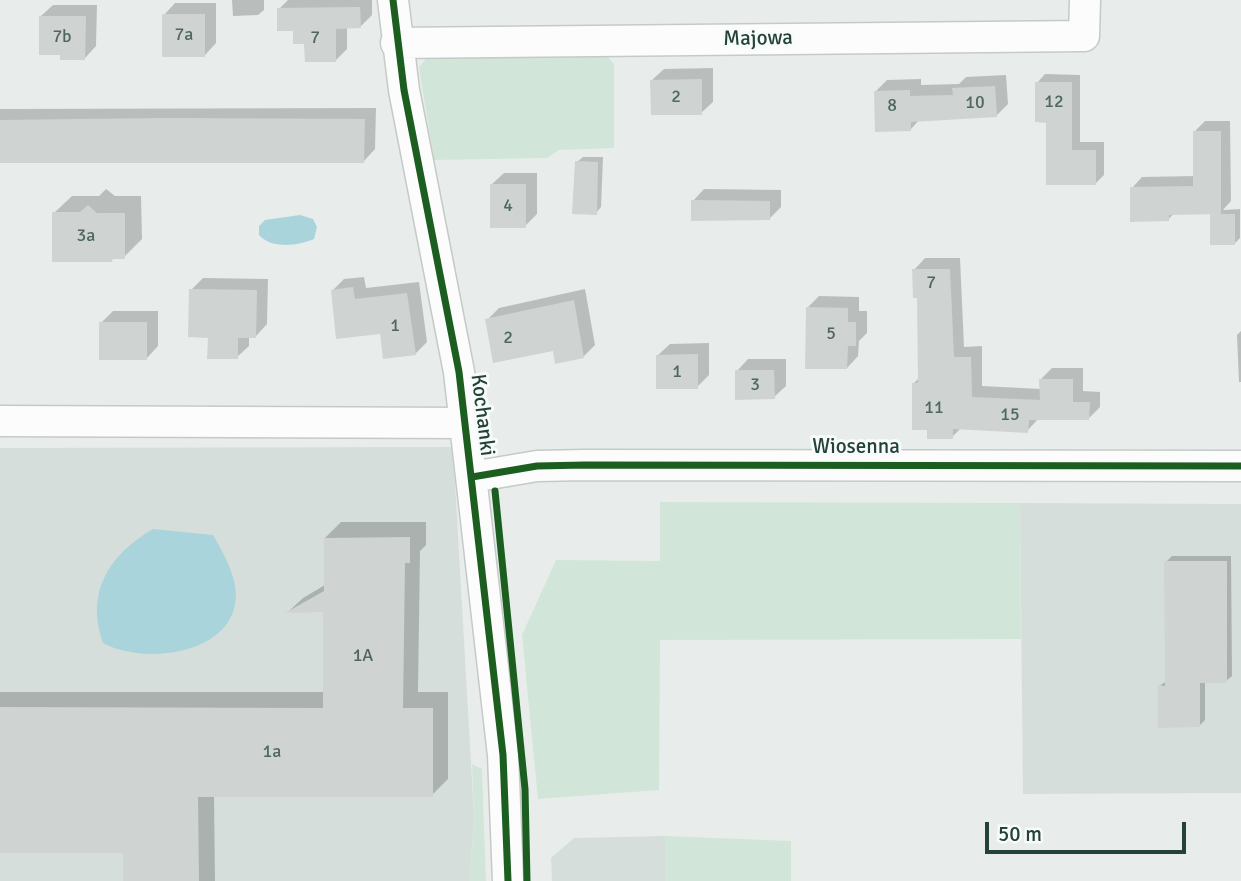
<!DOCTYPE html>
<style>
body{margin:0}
#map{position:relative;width:1241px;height:881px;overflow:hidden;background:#e8edeb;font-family:Signika,sans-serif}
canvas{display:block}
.scale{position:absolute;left:985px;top:822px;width:201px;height:32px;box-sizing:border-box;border:4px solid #24423a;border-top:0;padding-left:9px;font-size:21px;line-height:24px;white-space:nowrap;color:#24423a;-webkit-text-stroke:5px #f7fbf9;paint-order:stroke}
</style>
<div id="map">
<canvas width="1241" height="881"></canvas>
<div class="scale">50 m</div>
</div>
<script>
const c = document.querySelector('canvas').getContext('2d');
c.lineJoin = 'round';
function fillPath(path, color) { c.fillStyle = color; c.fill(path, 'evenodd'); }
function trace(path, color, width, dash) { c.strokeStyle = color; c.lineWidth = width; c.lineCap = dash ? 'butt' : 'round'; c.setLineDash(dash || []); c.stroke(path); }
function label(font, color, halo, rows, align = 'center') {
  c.font = font + ' Signika,sans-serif'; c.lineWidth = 6; c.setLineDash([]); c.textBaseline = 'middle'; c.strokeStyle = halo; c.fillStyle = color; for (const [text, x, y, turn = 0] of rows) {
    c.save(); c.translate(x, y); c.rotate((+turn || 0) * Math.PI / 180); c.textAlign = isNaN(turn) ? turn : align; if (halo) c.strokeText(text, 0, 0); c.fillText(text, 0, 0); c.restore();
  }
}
fillPath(new Path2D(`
 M 453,447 L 474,816 L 470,881 L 0,881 L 0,448 Z
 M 1020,503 L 1241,504 L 1241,793 L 1023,794 Z
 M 665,836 L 665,881 L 552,881 L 551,858 L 574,838 Z`), '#d6dedb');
fillPath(new Path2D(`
 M 429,55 L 606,55 L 614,64 L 614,148 L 559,150 L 547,158 L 434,160 L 419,67 Z
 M 660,502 L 1020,503 L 1021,639 L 660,640 L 659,790 L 538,799 L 522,635 L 556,560 L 660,561 Z
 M 472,764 L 482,769 L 486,881 L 470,881 L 474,816 Z
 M 665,836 L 791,841 L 791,881 L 665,881 Z`), '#d1e6d8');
fillPath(new Path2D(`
 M 300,215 L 313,219 L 317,227 L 314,239 C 298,246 271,249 259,235 L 259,226 L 265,220 Z
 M 153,529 L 213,535 C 225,556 243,586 233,612 C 217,657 139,663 103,643 C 85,592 109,555 153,529 Z`), '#a9d4db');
fillPath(new Path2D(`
 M 232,0 L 264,0 L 264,10 L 258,15 L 233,16 Z
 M 288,0 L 372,0 L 372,15 L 360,27 L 347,27 L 347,49 L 336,60 L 306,42 L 279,9 Z
 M 175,3 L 216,3 L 216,43 L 205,55 L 164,15 Z
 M 53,5 L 97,5 L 96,46 L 85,58 L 41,16 Z
 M 713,68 L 713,102 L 701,113 L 652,80 L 664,69 Z
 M 1045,74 L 1080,75 L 1080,142 L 1104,142 L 1104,175 L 1096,183 L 1048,121 L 1037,83 Z
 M 1006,75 L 1008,104 L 996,116 L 920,119 L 911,129 L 876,91 L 887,80 L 921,79 L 921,85 L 959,84 L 966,77 Z
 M 376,108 L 375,149 L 364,161 L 0,161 L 0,109 Z
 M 1205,121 L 1230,121 L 1231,201 L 1223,210 L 1240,209 L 1240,238 L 1235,243 L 1214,212 L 1174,213 L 1168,220 L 1132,188 L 1142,177 L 1195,176 L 1194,132 Z
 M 583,157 L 603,157 L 601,207 L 596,213 L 577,162 Z
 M 504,173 L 537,173 L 537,214 L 525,226 L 492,184 Z
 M 106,189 L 115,196 L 141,196 L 142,239 L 124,257 L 115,257 L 111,261 L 54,213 L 72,196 L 99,196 Z
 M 704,189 L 781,190 L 781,207 L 769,219 L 693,201 Z
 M 925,258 L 960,258 L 964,347 L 982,346 L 982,386 L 1041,389 L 1041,379 L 1052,368 L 1083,368 L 1083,391 L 1100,392 L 1100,407 L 1089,418 L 1039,418 L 1027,431 L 961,428 L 952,437 L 928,428 L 913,384 L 919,378 L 919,297 L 914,270 Z
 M 364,277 L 366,288 L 419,282 L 427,342 L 415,354 L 381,332 L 332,291 L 344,279 Z
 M 203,278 L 268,279 L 267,324 L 256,336 L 249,336 L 249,346 L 237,357 L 210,336 L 191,290 Z
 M 585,289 L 595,345 L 584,356 L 554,349 L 487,320 L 499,308 Z
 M 819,296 L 859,297 L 859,311 L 867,311 L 867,333 L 859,341 L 858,356 L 847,368 L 807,308 Z
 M 113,311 L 158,311 L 158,346 L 147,358 L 101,323 Z
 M 1241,331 L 1241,382 L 1239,382 L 1237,335 Z
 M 709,343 L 709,375 L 697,387 L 658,355 L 670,344 Z
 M 748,359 L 786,359 L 786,386 L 774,397 L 737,371 Z
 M 341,522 L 426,522 L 426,545 L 420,551 L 418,692 L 448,692 L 448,779 L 432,795 L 214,795 L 215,881 L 125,881 L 125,851 L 0,852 L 0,692 L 325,692 L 325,610 L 289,611 L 303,598 L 325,585 L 325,538 Z
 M 1172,556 L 1231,556 L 1232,676 L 1226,681 L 1205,681 L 1205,720 L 1199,726 L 1159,686 L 1167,681 L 1166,562 Z`), '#0003');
fillPath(new Path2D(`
 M 360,7 L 361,28 L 336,29 L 336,62 L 305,62 L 304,44 L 293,44 L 293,31 L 277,31 L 277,8 Z
 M 162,14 L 205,14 L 205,57 L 162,57 Z
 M 39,16 L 86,16 L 85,60 L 60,60 L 60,55 L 39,55 Z
 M 702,79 L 702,115 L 651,115 L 650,80 Z
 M 1035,82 L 1072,82 L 1072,150 L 1096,150 L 1096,185 L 1046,185 L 1046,123 L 1035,122 Z
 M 995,86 L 997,117 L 911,122 L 911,131 L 875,132 L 874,91 L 910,90 L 910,96 L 953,95 L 952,88 Z
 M 167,118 L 365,119 L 364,163 L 0,163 L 0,120 Z
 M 1193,131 L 1221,131 L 1221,214 L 1169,215 L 1169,221 L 1130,222 L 1130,187 L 1193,186 Z
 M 575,161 L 598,162 L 597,215 L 572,214 Z
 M 490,184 L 526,184 L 526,228 L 490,228 Z
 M 691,200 L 770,201 L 770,220 L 691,221 Z
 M 88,205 L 97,213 L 125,213 L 125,259 L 112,259 L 112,262 L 52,262 L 52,212 L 80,212 Z
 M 1210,214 L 1235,214 L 1235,245 L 1210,245 Z
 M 912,269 L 950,269 L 954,357 L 971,357 L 972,397 L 1040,400 L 1039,379 L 1073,379 L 1073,402 L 1090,402 L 1089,420 L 1029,420 L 1028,433 L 953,429 L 953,439 L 927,439 L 927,430 L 912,430 L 912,383 L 918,383 L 917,298 L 913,298 Z
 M 353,287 L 355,299 L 407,293 L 416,355 L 383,359 L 380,334 L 336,339 L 331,290 Z
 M 189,289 L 257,290 L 256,338 L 238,338 L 238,359 L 207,359 L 208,338 L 188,337 Z
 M 574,300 L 584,358 L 555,364 L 553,351 L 493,363 L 485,319 Z
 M 806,307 L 848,308 L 848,322 L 856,322 L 856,346 L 848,346 L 847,369 L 805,369 Z
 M 99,322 L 147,322 L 147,360 L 99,360 Z
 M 698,354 L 698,389 L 656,389 L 656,355 Z
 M 735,370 L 774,370 L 775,399 L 735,400 Z
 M 410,537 L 410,563 L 405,563 L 403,708 L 433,708 L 433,797 L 198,797 L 199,881 L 123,881 L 123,853 L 0,853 L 0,707 L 323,708 L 323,612 L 285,613 L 324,591 L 324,538 Z
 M 1164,561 L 1227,561 L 1227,683 L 1200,683 L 1200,727 L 1158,728 L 1158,685 L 1165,686 Z`), '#cfd4d2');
const minor = new Path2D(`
 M 393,0 L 404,90 L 459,372 L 503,755 L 508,881
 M 396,43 L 1084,36 L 1085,0
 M 0,421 L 466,423
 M 472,477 L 537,466 L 585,465 L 1241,466`);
trace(minor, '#c5cac8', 33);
trace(minor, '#fcfcfc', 30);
trace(new Path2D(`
 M 393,0 L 404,90 L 459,372 L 503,755 L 508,881
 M 472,477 L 537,466 L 585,465 L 1241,466
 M 495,491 L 525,789 L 527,881`), '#1b5e20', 7);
label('18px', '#506761', null, [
 ["7a",184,35],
 ["7b",62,37],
 ["7",315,38],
 ["2",676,97],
 ["12",1054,102],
 ["10",975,103],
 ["8",892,106],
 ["4",508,206],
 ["3a",86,236],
 ["7",931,283],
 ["1",395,326],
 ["5",831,334],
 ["2",508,338],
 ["1",677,372],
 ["3",755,385],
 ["11",934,408],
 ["15",1010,415],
 ["1A",363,656],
 ["1a",272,752]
]);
label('21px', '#24423a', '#f7fbf9', [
 ["Majowa",758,39,-1],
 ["Kochanki",482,415,83],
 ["Wiosenna",856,447]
]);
</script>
